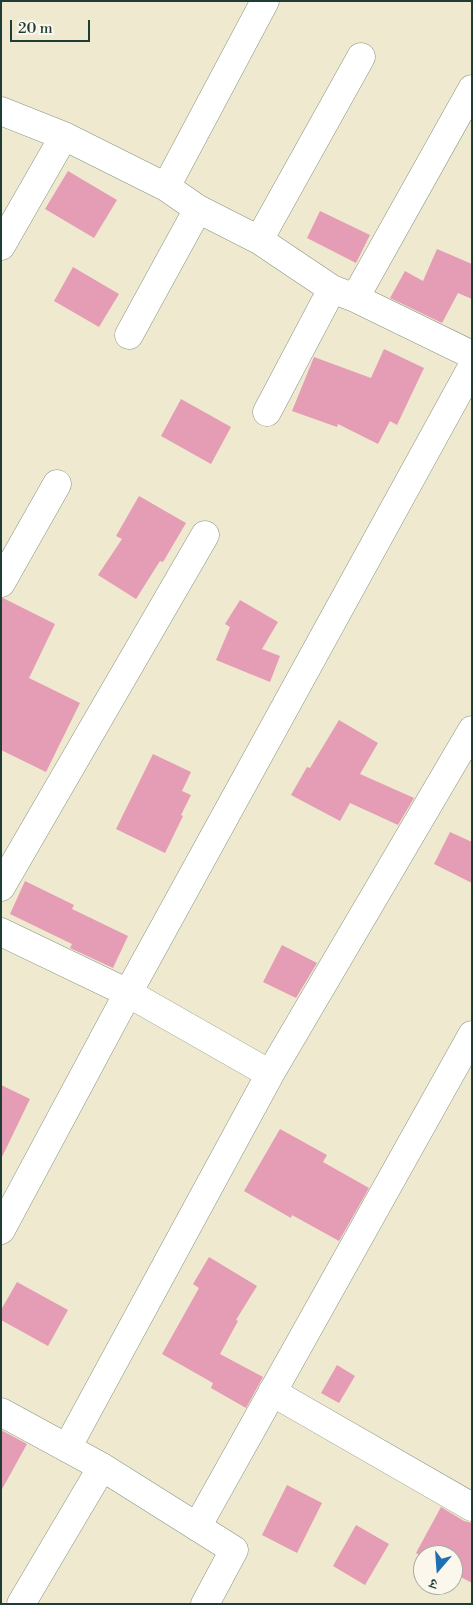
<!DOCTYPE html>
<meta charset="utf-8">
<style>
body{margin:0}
#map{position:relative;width:473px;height:1605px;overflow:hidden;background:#efe9cf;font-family:"Libre Bodoni","Noto Serif Devanagari",serif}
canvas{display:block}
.frame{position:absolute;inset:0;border:2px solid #1f3d34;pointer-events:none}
.north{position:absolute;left:413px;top:1545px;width:50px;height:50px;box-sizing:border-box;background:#fbf7ec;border:1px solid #a3ada2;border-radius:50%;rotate:198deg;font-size:14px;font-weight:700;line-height:20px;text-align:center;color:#1f3d34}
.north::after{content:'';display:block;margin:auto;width:18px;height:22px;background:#1f6fb2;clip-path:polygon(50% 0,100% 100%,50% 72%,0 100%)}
.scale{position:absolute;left:10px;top:20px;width:80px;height:22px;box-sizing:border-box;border:2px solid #1f3d34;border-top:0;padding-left:6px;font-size:15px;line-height:18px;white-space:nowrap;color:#1f3d34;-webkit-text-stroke:4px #fbf7ec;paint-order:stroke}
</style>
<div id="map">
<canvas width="473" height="1605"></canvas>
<div class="frame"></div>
<div class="north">उ</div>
<div class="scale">20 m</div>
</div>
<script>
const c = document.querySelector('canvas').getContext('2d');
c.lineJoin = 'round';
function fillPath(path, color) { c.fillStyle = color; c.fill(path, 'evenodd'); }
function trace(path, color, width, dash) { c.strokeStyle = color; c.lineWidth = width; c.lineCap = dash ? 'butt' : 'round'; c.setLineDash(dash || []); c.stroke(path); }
fillPath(new Path2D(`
 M 68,171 L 117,200 L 94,238 L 45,209 Z
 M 320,211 L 370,235 L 356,263 L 307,238 Z
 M 437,249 L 472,264 L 472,299 L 458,293 L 442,323 L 390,298 L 405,271 L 423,281 Z
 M 73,267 L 119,294 L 99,327 L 54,301 Z
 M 384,349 L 424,368 L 397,425 L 390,421 L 378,444 L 338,424 L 337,427 L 292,411 L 314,357 L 371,378 Z
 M 181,399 L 231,427 L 211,464 L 161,436 Z
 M 139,496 L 186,523 L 163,562 L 160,561 L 136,599 L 98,575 L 122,539 L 116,536 Z
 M 3,598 L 55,624 L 29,678 L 80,703 L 46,772 L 1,750 L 1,599 Z
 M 240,600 L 278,622 L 262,649 L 280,656 L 270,682 L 216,660 L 230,627 L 225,624 Z
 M 339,720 L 378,743 L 360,774 L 414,798 L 398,825 L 350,803 L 340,821 L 291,795 L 307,767 L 310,768 Z
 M 153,754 L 191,772 L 182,791 L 191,795 L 181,815 L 183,816 L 165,853 L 116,829 Z
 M 450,832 L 472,842 L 472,883 L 434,864 Z
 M 25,881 L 74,905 L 72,909 L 128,936 L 113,968 L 70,948 L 72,944 L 10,914 Z
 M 282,945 L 317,963 L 296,998 L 263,982 Z
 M 1,1085 L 30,1099 L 1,1159 Z
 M 280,1129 L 327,1155 L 323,1162 L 369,1188 L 339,1241 L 292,1215 L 291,1218 L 244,1191 Z
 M 209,1257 L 257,1286 L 236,1320 L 238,1321 L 220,1354 L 263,1377 L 246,1408 L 211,1388 L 213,1383 L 162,1354 L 199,1288 L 193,1284 Z
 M 17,1282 L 68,1310 L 48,1346 L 1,1320 L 1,1310 Z
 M 337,1365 L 355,1376 L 339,1403 L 321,1393 Z
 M 1,1430 L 27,1444 L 1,1491 Z
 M 287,1485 L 322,1503 L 297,1553 L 262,1535 Z
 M 441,1507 L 464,1521 L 472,1523 L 472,1583 L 453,1573 L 453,1555 L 423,1555 L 423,1557 L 416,1553 Z
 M 356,1525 L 389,1544 L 365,1585 L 333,1566 Z`), '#e59cb5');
const minor = new Path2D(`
 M 1,111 L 64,136 L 166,187 L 198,209 L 259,240 L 332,289 L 355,298 L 472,355
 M 166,187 L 265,1
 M 259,240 L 361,57
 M 1,246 L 64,136
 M 355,298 L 472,89
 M 129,335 L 198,209
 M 267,412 L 332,289
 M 1,583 L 57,484
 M 1,887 L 205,535
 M 1,932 L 128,993 L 270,1074
 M 1,1230 L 128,993 L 472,367
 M 272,1392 L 472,1507
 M 1,1412 L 102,1467 L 234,1550 L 205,1604
 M 67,1448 L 270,1074 L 472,730
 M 197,1527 L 472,1035
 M 21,1604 L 102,1467`);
trace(minor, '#879382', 29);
trace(minor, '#fff', 28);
</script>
